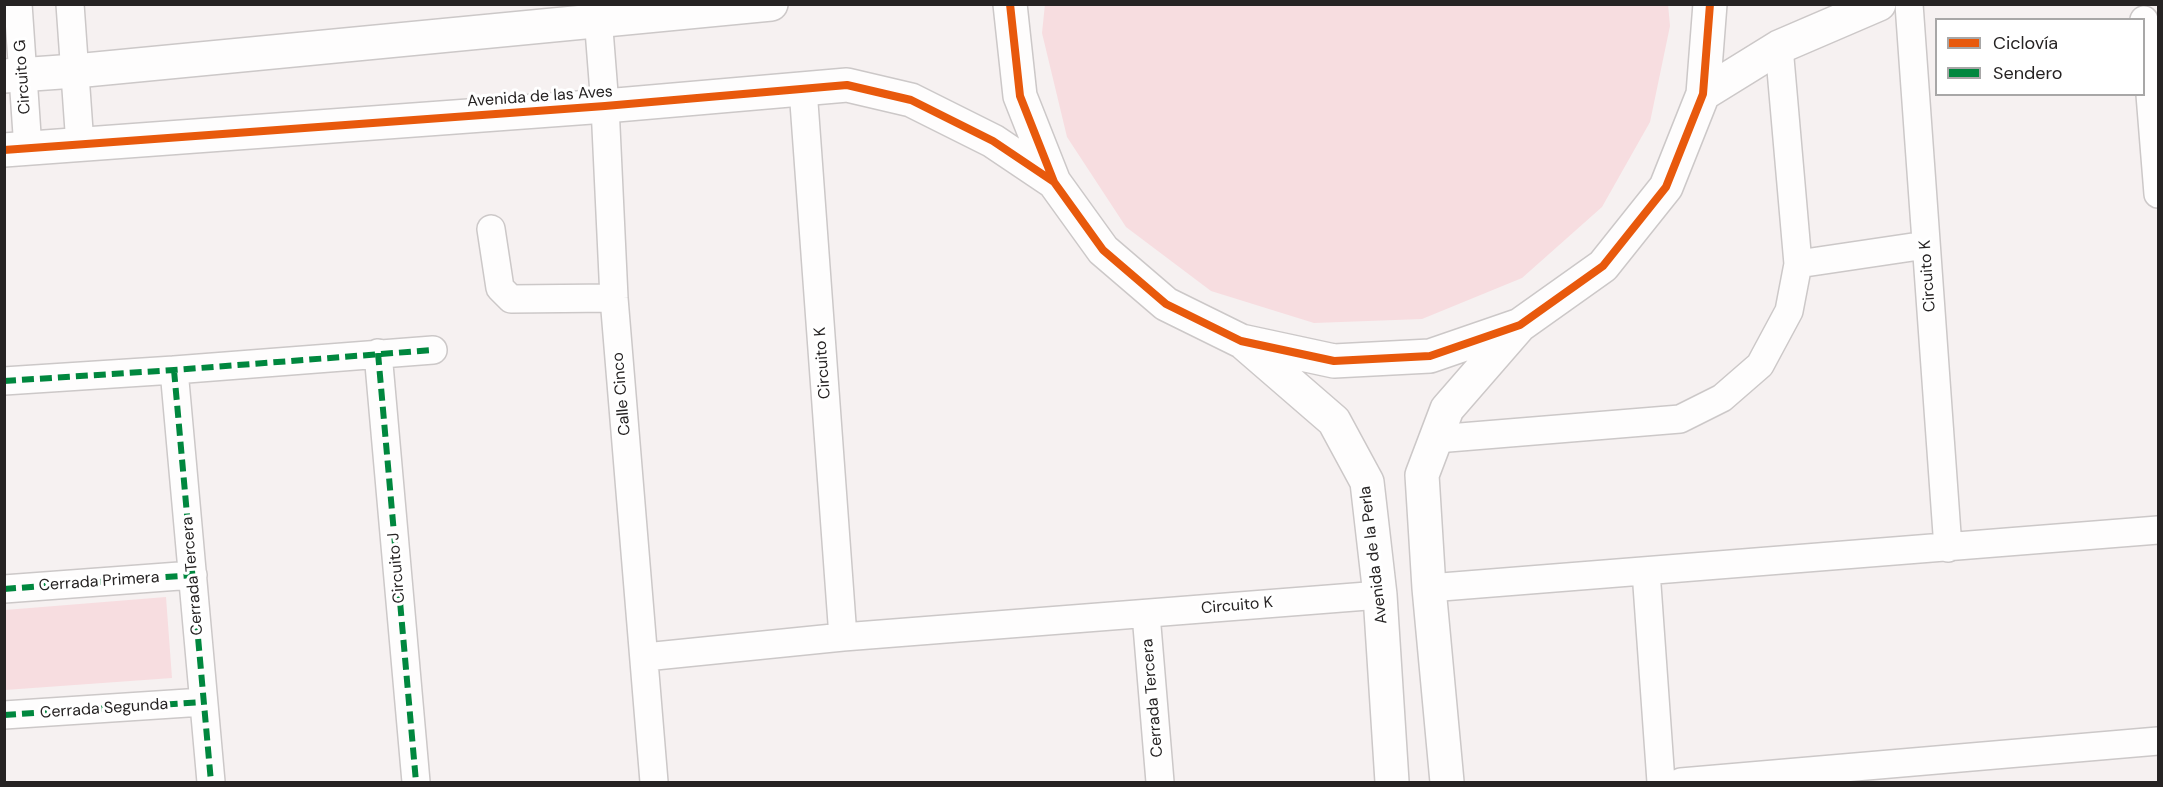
<!DOCTYPE html>
<meta charset="utf-8">
<style>
body{margin:0}
#map{position:relative;width:2163px;height:787px;overflow:hidden;background:#f6f1f1;font-family:"DM Sans",sans-serif}
canvas{display:block}
.frame{position:absolute;inset:0;border:6px solid #262323;pointer-events:none}
.legend{position:absolute;left:1935px;top:18px;width:210px;height:78px;box-sizing:border-box;background:#fff;border:2px solid #a8a7a7;margin:0;padding:8px 10px;list-style:none;font-size:18px;color:#262323}
.legend li{display:flex;align-items:center;gap:12px;height:30px}
.legend b{width:30px;border:2px solid #a8a7a7}
</style>
<div id="map">
<canvas width="2163" height="787"></canvas>
<div class="frame"></div>
<ul class="legend">
<li><b style="height:8px;background:#e8590c"></b>Ciclovía</li>
<li><b style="height:8px;background:#00873e"></b>Sendero</li>
</ul>
</div>
<script>
const c = document.querySelector('canvas').getContext('2d');
c.lineJoin = 'round';
function fillPath(path, color) { c.fillStyle = color; c.fill(path, 'evenodd'); }
function trace(path, color, width, dash) { c.strokeStyle = color; c.lineWidth = width; c.lineCap = dash ? 'butt' : 'round'; c.setLineDash(dash || []); c.stroke(path); }
function label(font, color, halo, rows, align = 'center') {
  c.font = font + ' "DM Sans",sans-serif'; c.lineWidth = 6; c.setLineDash([]); c.textBaseline = 'middle'; c.strokeStyle = halo; c.fillStyle = color; for (const [text, x, y, turn = 0] of rows) {
    c.save(); c.translate(x, y); c.rotate((+turn || 0) * Math.PI / 180); c.textAlign = isNaN(turn) ? turn : align; if (halo) c.strokeText(text, 0, 0); c.fillText(text, 0, 0); c.restore();
  }
}
fillPath(new Path2D(`
 M 1045,4 L 1668,4 L 1670,26 L 1650,122 L 1602,207 L 1522,278 L 1422,319 L 1314,323 L 1211,291 L 1126,227 L 1067,137 L 1042,33 Z
 M 166,597 L 172,678 L 5,690 L 5,610 Z`), '#f7dde0');
const street = new Path2D(`
 M 18,4 L 28,149
 M 70,4 L 80,145
 M 597,4 L 605,106 L 614,298 L 654,782
 M 1909,4 L 1948,548
 M 2144,20 L 2158,194
 M 803,89 L 843,637
 M 491,229 L 500,288 L 511,299 L 614,298
 M 1798,264 L 1926,245
 M 378,353 L 416,782
 M 174,370 L 211,782
 M 4,381 L 174,370 L 433,350
 M 1436,439 L 1680,419 L 1722,398 L 1760,365 L 1789,311 L 1798,264 L 1779,47
 M 1646,571 L 1661,782
 M 1429,588 L 2158,530
 M 4,589 L 193,575
 M 1146,614 L 1160,782
 M 645,657 L 843,637 L 1380,595
 M 4,715 L 203,702
 M 1681,782 L 2158,741`);
const secondary = new Path2D(`
 M 1010,4 L 1020,96 L 1054,182 L 1103,250 L 1166,304 L 1241,341 L 1334,361 L 1430,356 L 1520,325 L 1603,266 L 1666,187 L 1703,94 L 1710,4
 M 4,76 L 75,71 L 771,4
 M 1703,94 L 1779,47 L 1879,4
 M 4,150 L 605,106 L 847,85 L 911,100 L 993,141 L 1054,182
 M 1245,344 L 1334,421 L 1367,482 L 1380,595 L 1392,782
 M 1447,782 L 1429,588 L 1422,475 L 1447,409 L 1520,325`);
trace(street, '#ccc8c8', 30);
trace(secondary, '#ccc8c8', 36);
trace(street, '#fefdfd', 27);
trace(secondary, '#fefdfd', 33);
trace(new Path2D(`
 M 378,353 L 416,782
 M 174,370 L 211,782
 M 4,381 L 174,370 L 433,350
 M 4,589 L 193,575
 M 4,715 L 203,702`), '#00873e', 6, [12, 6]);
trace(new Path2D(`
 M 1010,4 L 1020,96 L 1054,182 L 1103,250 L 1166,304 L 1241,341 L 1334,361 L 1430,356 L 1520,325 L 1603,266 L 1666,187 L 1703,94 L 1710,4
 M 4,150 L 605,106 L 847,85 L 911,100 L 993,141 L 1054,182`), '#e8590c', 8);
label('16px', '#262323', '#fff', [
 ["Circuito G",23,77,-94],
 ["Avenida de las Aves",540,97,-4],
 ["Circuito K",1928,276,-94],
 ["Circuito K",823,363,-94],
 ["Calle Cinco",622,394,-95],
 ["Avenida de la Perla",1374,555,-97],
 ["Circuito J",397,568,-95],
 ["Cerrada Tercera",193,576,-95],
 ["Cerrada Primera",99,582,-4],
 ["Circuito K",1237,606,-5],
 ["Cerrada Tercera",1153,698,-95],
 ["Cerrada Segunda",104,709,-4]
]);
</script>
